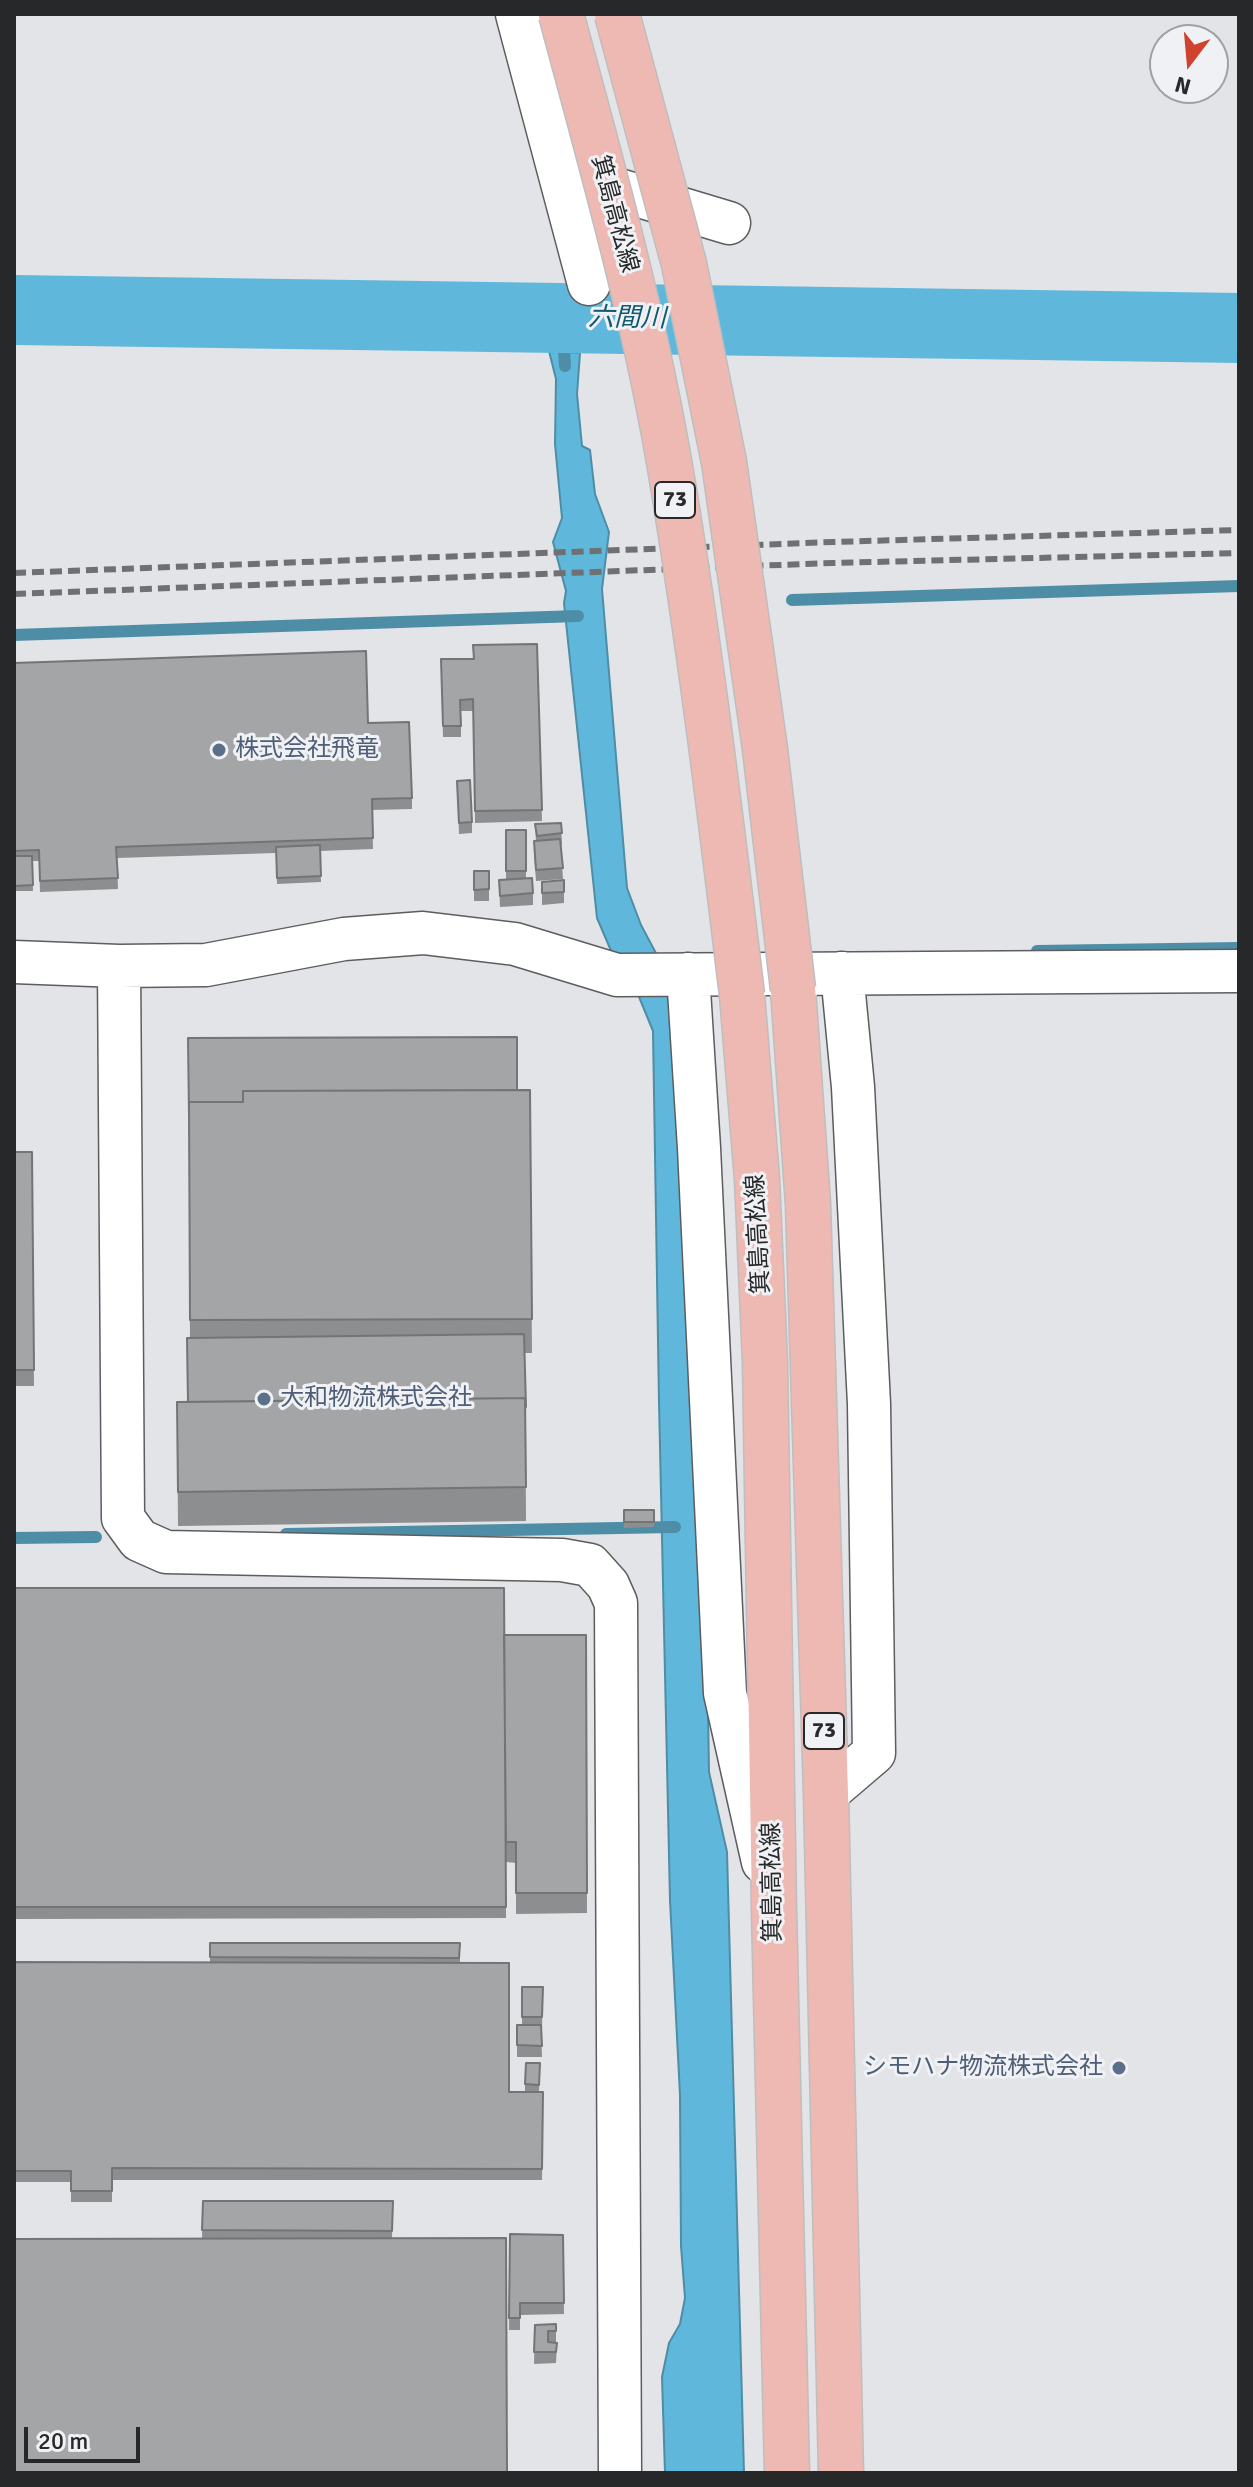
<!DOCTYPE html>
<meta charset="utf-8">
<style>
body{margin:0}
#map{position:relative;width:1253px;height:2487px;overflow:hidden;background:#e3e4e7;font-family:Signika,sans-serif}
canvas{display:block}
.frame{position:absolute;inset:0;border:16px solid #272829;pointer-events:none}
.north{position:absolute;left:1149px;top:24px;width:80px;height:80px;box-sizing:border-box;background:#f0f1f4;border:2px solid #a0a1a3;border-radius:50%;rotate:196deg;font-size:22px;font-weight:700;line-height:32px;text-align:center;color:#272829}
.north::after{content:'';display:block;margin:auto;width:28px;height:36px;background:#ce422e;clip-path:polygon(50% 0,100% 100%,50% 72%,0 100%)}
.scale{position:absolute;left:24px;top:2427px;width:116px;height:36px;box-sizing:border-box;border:4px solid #272829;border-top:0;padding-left:10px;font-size:24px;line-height:28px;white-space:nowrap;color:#272829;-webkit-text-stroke:6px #f0f1f4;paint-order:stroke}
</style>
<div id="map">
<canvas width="1253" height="2487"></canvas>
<div class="frame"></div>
<div class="north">N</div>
<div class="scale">20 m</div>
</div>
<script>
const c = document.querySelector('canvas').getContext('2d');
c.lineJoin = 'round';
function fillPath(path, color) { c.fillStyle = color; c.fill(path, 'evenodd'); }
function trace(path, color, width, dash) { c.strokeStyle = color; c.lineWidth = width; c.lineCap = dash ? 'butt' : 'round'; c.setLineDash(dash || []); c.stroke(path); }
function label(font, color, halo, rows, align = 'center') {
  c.font = font + ' Signika,"Noto Sans JP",sans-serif'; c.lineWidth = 6; c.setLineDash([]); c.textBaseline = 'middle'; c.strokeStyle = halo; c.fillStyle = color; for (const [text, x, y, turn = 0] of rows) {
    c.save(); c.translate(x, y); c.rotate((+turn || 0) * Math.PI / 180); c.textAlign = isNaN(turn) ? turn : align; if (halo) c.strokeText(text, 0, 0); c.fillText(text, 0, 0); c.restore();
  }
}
const water = new Path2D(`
 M 549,351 L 580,353 L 577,394 L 582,446 L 590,450 L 595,494 L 609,532 L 602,589 L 627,888 L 641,925 L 675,989 L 705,1527 L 709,1772 L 727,1852 L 744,2473 L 665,2473 L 662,2377 L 669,2343 L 680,2324 L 685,2298 L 681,2246 L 680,2095 L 670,1900 L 659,1402 L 653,1031 L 637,992 L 615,960 L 597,918 L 564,603 L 566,591 L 553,542 L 562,518 L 555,444 L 556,379 Z`);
fillPath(water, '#5fb8dc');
trace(water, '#4e8da6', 2);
trace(new Path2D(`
 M 562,318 L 565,366
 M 792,600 L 1239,586
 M 14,635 L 578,616
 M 1037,951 L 1239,948
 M 286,1534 L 675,1527
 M 14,1538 L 96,1537`), '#4e8da6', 12);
trace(new Path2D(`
 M 14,310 L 1239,328`), '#5fb8dc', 70);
const minor = new Path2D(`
 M 517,14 L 589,284
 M 576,177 L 729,223
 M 14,962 L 119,966 L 206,965 L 344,939 L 423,933 L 515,944 L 617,975 L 1239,971
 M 119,966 L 123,1518 L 139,1540 L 166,1552 L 562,1560 L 590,1565 L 608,1585 L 616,1603 L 620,2473
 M 688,974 L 699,1148 L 725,1693 L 763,1862
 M 826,1794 L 874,1753 L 869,1404 L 853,1087 L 842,973`);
const major = new Path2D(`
 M 793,989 L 808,1204 L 826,1794 L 841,2473
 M 742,995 L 757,1179 L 765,1362 L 774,1910 L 787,2473`);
trace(minor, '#5c5d5f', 45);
trace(major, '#bebebf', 47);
trace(minor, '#fff', 42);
trace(major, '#eeb9b3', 44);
trace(new Path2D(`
 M 14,573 L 833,542 L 1239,530
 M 14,594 L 832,563 L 1239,553`), '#6f7071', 6, [12, 6]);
const majorBridge = new Path2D(`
 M 561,14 C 602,166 645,318 671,473 C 700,646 721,820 742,995
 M 617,14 L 684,264 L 724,462 L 765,749 L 793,989`);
trace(majorBridge, '#bebebf', 47, []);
trace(majorBridge, '#eeb9b3', 44);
fillPath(new Path2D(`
 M 537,644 L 542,821 L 475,823 L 473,711 L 461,711 L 461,737 L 443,737 L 441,659 L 474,659 Z
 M 14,663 L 368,723 L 412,798 L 412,809 L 372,810 L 373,849 L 320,851 L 321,882 L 277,884 L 276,853 L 117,858 L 118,889 L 40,892 L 39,861 L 32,861 L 33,891 L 14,891 Z
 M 457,781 L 472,822 L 472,833 L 459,834 Z
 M 561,823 L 562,845 L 561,845 L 563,879 L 536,881 L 534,853 L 534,841 L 536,841 L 535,824 Z
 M 506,830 L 526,830 L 526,878 L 533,893 L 533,905 L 500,907 L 499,880 L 506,879 Z
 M 474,871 L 489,871 L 489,901 L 474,901 Z
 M 564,880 L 564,903 L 542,905 L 542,882 Z
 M 188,1038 L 517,1090 L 530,1090 L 532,1353 L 525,1353 L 526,1521 L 178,1526 L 177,1402 L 188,1402 L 190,1338 Z
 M 14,1152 L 32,1152 L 34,1386 L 14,1386 Z
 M 624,1510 L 654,1510 L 654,1527 L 624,1528 Z
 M 14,1588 L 504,1644 L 586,1635 L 587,1913 L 516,1914 L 516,1863 L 506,1862 L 505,1726 L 506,1918 L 14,1919 Z
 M 210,1943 L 460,1943 L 460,1963 L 509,2092 L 525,2092 L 525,2084 L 540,2063 L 539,2092 L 543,2092 L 542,2180 L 112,2180 L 112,2202 L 71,2202 L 71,2182 L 14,2182 L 14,1962 L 210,1963 Z
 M 522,1987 L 543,1987 L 542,2028 L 541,2028 L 542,2057 L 517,2057 L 517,2025 L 522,2025 Z
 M 203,2201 L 393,2201 L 392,2238 L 202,2238 Z
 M 510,2234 L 563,2235 L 564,2314 L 520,2315 L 520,2330 L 509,2330 Z
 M 556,2324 L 556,2342 L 557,2343 L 556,2363 L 534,2364 L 535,2325 Z`), '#8d8e90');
const building = new Path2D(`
 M 537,644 L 542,810 L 475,811 L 473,699 L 460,700 L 461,726 L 443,726 L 441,659 L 474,659 L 473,645 Z
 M 366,651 L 368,723 L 409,722 L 412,798 L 372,799 L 373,838 L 116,847 L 118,878 L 40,881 L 39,850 L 14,851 L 14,663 Z
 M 470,780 L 472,822 L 459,823 L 457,781 Z
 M 561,823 L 562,833 L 537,836 L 535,824 Z
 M 506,830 L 526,830 L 526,871 L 506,871 Z
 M 560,839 L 563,868 L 536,870 L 534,841 Z
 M 320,845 L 321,876 L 277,878 L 276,847 Z
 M 14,856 L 32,856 L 33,885 L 14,886 Z
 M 474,871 L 489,871 L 489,889 L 474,890 Z
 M 532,878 L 533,893 L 500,896 L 499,880 Z
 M 564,880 L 564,892 L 542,893 L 542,882 Z
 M 517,1037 L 517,1090 L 243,1091 L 243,1102 L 189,1102 L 189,1115 L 188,1038 Z
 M 530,1090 L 532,1319 L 190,1320 L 189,1102 L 243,1102 L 243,1091 Z
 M 14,1152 L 32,1152 L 34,1370 L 14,1370 Z
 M 524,1334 L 526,1407 L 525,1398 L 188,1402 L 187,1338 Z
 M 525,1398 L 526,1487 L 178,1492 L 177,1402 Z
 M 624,1510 L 654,1510 L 654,1522 L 624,1522 Z
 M 14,1588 L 504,1588 L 506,1907 L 14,1907 Z
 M 504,1635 L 586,1635 L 587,1893 L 516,1893 L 516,1842 L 506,1842 Z
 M 210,1943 L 460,1943 L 459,1958 L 210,1957 Z
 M 14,1962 L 509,1963 L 509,2092 L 543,2092 L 542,2169 L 112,2168 L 112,2191 L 71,2191 L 71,2171 L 14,2171 Z
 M 522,1987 L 543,1987 L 542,2017 L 522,2017 Z
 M 517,2025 L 541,2025 L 542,2046 L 517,2045 Z
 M 526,2063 L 540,2063 L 539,2085 L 525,2084 Z
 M 203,2201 L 393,2201 L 392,2231 L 202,2230 Z
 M 510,2234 L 563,2235 L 564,2303 L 520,2303 L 520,2318 L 509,2318 Z
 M 506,2238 L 507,2473 L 14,2473 L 14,2239 Z
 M 556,2324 L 556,2331 L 548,2331 L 548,2342 L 557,2343 L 556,2352 L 534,2352 L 535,2325 Z`);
fillPath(building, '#a4a5a7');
trace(building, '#737475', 2);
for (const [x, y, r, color] of [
 [219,750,8,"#5c6f8a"],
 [264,1399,8,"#5c6f8a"],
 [1119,2068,8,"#5c6f8a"]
]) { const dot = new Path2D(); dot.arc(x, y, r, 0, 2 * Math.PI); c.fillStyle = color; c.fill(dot); trace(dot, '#f0f1f4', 3); }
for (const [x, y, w] of [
 [675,500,40],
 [824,1731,40]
]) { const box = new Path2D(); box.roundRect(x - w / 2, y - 18, w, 36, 6); c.fillStyle = '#f0f1f4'; c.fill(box); trace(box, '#272829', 2); }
label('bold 22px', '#272829', null, [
 ["73",675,500],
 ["73",824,1731]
]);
label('24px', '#272829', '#f0f1f4', [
 ["箕島高松線",614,214,75],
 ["箕島高松線",759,1234,-93],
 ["箕島高松線",773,1882,-91]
]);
label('24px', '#4e5e75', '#f0f1f4', [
 ["株式会社飛竜",235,750],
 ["大和物流株式会社",280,1399],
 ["シモハナ物流株式会社",1103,2068,"right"]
], 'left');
label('italic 26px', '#125a73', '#f0f1f4', [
 ["六間川",627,319,1]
]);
</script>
